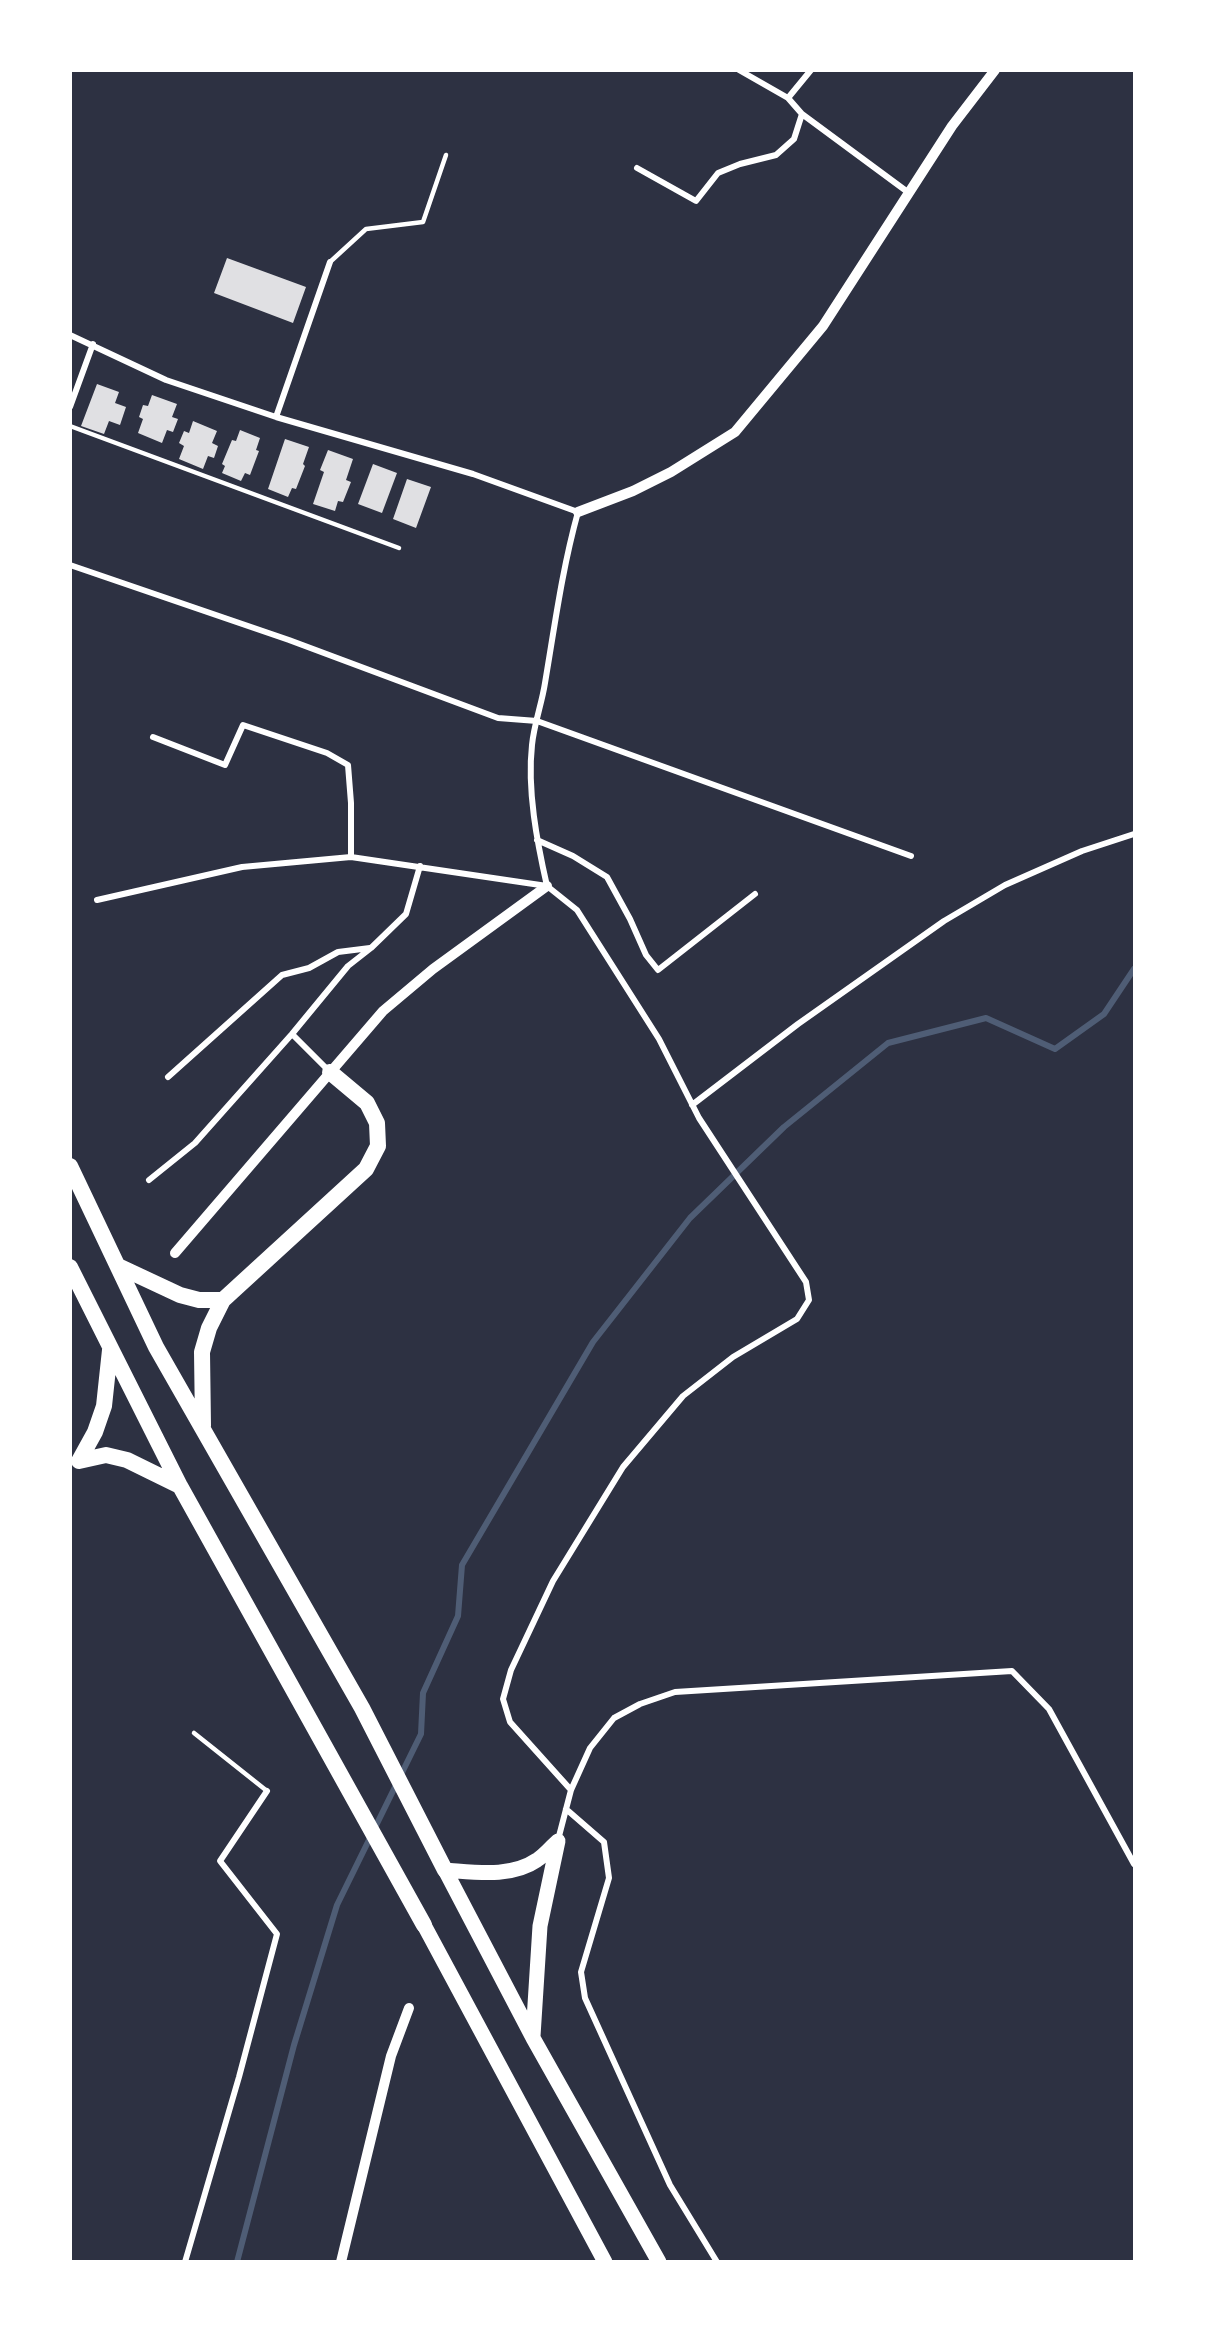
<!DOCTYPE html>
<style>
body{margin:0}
#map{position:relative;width:1205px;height:2332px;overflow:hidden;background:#2d3142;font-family:Ubuntu,sans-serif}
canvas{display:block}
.frame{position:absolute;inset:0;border:72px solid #fff;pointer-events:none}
</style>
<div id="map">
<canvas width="1205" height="2332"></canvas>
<div class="frame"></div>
</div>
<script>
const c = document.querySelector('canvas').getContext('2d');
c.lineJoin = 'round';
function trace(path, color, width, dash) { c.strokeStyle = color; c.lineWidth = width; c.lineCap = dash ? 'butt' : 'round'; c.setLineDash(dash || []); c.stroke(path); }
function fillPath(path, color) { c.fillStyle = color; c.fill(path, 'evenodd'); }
trace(new Path2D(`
 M 237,2262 L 294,2045 L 337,1905 L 421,1734 L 423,1693 L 458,1616 L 462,1565 L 593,1342 L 690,1218 L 784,1127 L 888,1043 L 986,1018 L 1055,1049 L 1104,1014 L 1134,969`), '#4f5d75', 6);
fillPath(new Path2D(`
 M 227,258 L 306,287 L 293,323 L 214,293 Z
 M 97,384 L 119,392 L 115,403 L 126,407 L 120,425 L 109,421 L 104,434 L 81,426 Z
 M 152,395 L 177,404 L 172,417 L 178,419 L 173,432 L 167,430 L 162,443 L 138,433 L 143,419 L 139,417 L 143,405 L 148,406 Z
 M 193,421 L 217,431 L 212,443 L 218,446 L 214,458 L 208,456 L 203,469 L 179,459 L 184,446 L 179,443 L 184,431 L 189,433 Z
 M 240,430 L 260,438 L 256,450 L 259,451 L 250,475 L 245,473 L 241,481 L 222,473 L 225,466 L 222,464 L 232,440 L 236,441 Z
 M 285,439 L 309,447 L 303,464 L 305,466 L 296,489 L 292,488 L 288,497 L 268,489 Z
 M 328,450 L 353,459 L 346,480 L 351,482 L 343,502 L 338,501 L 335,511 L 313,504 L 324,472 L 320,470 Z
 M 373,464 L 397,473 L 382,513 L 358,504 Z
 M 407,479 L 431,487 L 416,528 L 393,519 Z`), '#e0e0e3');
trace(new Path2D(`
 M 330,262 L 366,229 L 423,222 L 446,155
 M 70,426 L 399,548
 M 194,1733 L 267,1791`), '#fff', 4.5);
trace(new Path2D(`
 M 739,70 L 788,98 L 802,114 L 909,193
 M 788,98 L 811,70
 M 637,168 L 696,201 L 718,173 L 740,164 L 776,155 L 794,139 L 802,114
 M 70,335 L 166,380 L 276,417 L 473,474 L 578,512 C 562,570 555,624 545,683 C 542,703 534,724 532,745 C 527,790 537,842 547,886 L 351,857 L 242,867 L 97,900
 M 70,407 L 93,344
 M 276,417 L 330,262
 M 70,565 L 289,640 L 498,718 L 537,721 L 911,856
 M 153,737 L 225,765 L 243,725 L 327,753 L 348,765 L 351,803 L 351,857
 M 537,840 L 573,856 L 607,877 L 630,919 L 646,955 L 658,970 L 755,894
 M 547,886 L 577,910 L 659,1039 L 699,1118 L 806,1282 L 809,1300 L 797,1319 L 733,1357 L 683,1396 L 623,1467 L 553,1581 L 511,1670 L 503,1699 L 510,1722 L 571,1790
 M 292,1034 L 330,1072
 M 168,1077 L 282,975 L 309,968 L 338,952 L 370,948
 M 692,1105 L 798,1024 L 944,921 L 1005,885 L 1082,851 L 1134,834
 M 149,1180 L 195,1143 L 292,1034 L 348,966 L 371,948 L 406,914 L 420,866
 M 566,1809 L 604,1842 L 609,1878 L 581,1972 L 585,1998 L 670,2185 L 717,2262
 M 558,1840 L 571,1790 L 590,1748 L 614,1718 L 640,1704 L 675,1692 L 1012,1671 L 1049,1709 L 1134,1864
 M 185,2262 L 239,2077 L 277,1934 L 220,1861 L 267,1791`), '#fff', 6);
trace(new Path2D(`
 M 578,512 L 633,491 L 671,472 L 735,432 L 823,326 L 952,126 L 995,70
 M 175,1253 L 383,1011 L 433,969 L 547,886
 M 341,2262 L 391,2056 L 409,2008`), '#fff', 10);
trace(new Path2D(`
 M 445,1870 L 533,2038 L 659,2262
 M 445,1870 C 475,1872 511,1878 537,1860 C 545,1855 551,1847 558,1841 L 540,1926 L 533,2036
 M 424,1925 L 605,2262`), '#fff', 15);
trace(new Path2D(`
 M 70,1166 L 156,1347 L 362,1708 L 445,1870
 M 118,1266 L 180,1295 L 199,1300 L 223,1300 L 209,1328 L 202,1352 L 203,1426
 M 70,1267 L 180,1486 L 424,1925
 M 223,1300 L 366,1169 L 378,1146 L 377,1123 L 367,1103 L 330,1072
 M 110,1350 L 104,1406 L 95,1432 L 79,1461 L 106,1455 L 127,1460 L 180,1486`), '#fff', 16);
</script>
